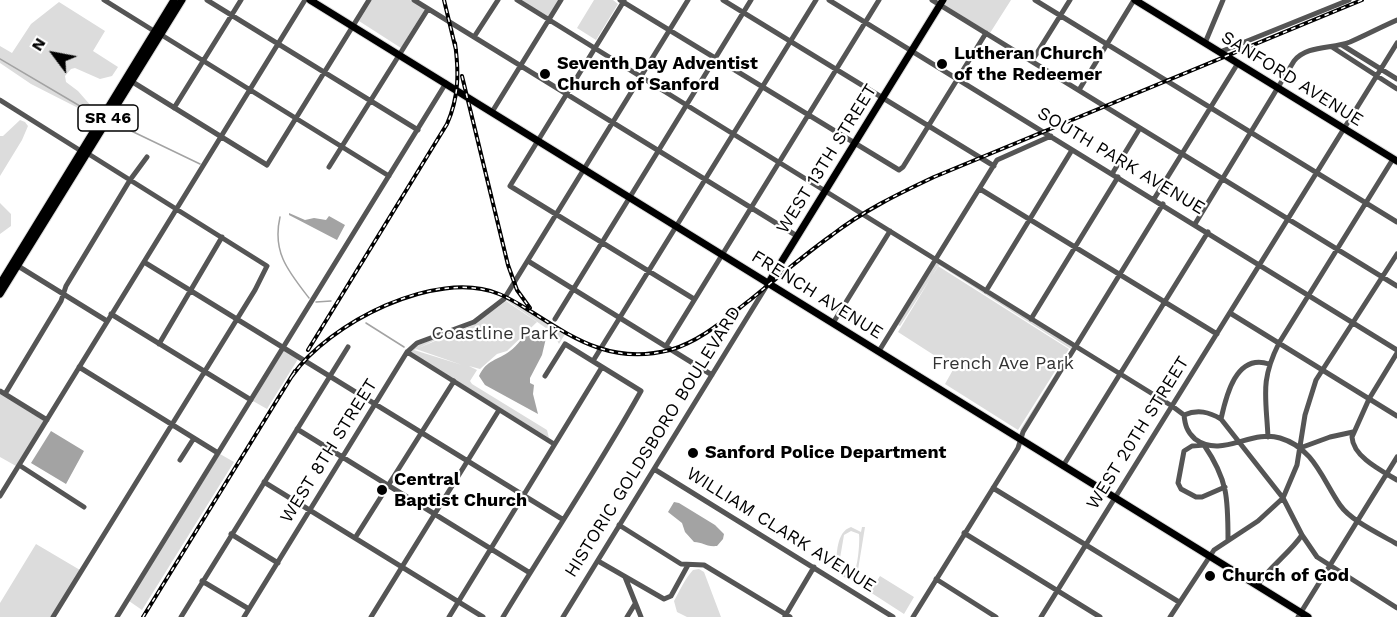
<!DOCTYPE html>
<style>
body{margin:0}
#map{position:relative;width:1397px;height:617px;overflow:hidden;background:#fff;font-family:"Work Sans",sans-serif}
canvas{display:block}
.north{position:absolute;left:24px;top:24px;width:60px;height:60px;-webkit-text-stroke:4px #fff;paint-order:stroke;rotate:302deg;font-size:16px;font-weight:700;line-height:24px;text-align:center;color:#000}
.north::after{content:'';display:block;margin:auto;width:21px;height:27px;background:#000;clip-path:polygon(50% 0,100% 100%,50% 72%,0 100%)}
</style>
<div id="map">
<canvas width="1397" height="617"></canvas>
<div class="north">N</div>
</div>
<script>
const c = document.querySelector('canvas').getContext('2d');
c.lineJoin = 'round';
function fillPath(path, color) { c.fillStyle = color; c.fill(path, 'evenodd'); }
function trace(path, color, width, dash) { c.strokeStyle = color; c.lineWidth = width; c.lineCap = dash ? 'butt' : 'round'; c.setLineDash(dash || []); c.stroke(path); }
function label(font, color, halo, rows, align = 'center') {
  c.font = font + ' "Work Sans",sans-serif'; c.lineWidth = 4.5; c.setLineDash([]); c.textBaseline = 'middle'; c.strokeStyle = halo; c.fillStyle = color; for (const [text, x, y, turn = 0] of rows) {
    c.save(); c.translate(x, y); c.rotate((+turn || 0) * Math.PI / 180); c.textAlign = isNaN(turn) ? turn : align; if (halo) c.strokeText(text, 0, 0); c.fillText(text, 0, 0); c.restore();
  }
}
fillPath(new Path2D(`
 M 372,0 L 410,0 L 425,9 L 401,48 L 359,21 Z
 M 520,0 L 559,0 L 548,18 Z
 M 594,0 L 613,0 L 618,4 L 596,40 L 577,28 Z
 M 946,0 L 1011,0 L 990,33 L 943,4 Z
 M 59,2 L 105,31 L 93,51 L 118,67 L 112,76 L 100,79 L 75,68 L 71,69 L 65,76 L 66,82 L 78,91 L 92,107 L 91,111 L 84,111 L 31,84 L 0,63 L 0,46 L 12,53 L 31,24 Z
 M 20,120 L 25,122 L 28,126 L 22,140 L 0,176 L 0,136 L 3,136 Z
 M 0,203 L 11,214 L 11,226 L 0,234 Z
 M 936,261 L 1073,347 L 1022,431 L 1020,430 L 1071,349 L 939,265 L 900,326 L 898,325 Z
 M 938,266 L 1069,349 L 1018,430 L 945,384 L 954,368 L 898,332 Z
 M 507,298 L 565,334 L 559,344 L 553,333 L 506,300 Z
 M 506,301 L 537,322 L 507,351 L 497,354 L 480,369 L 469,366 L 477,370 L 470,381 L 472,384 L 547,430 L 549,438 L 410,352 L 418,345 L 453,332 L 414,350 L 462,365 L 416,349 L 473,325 Z
 M 284,350 L 298,359 L 267,409 L 253,401 Z
 M 0,393 L 44,421 L 16,466 L 0,457 Z
 M 220,454 L 234,462 L 142,610 L 129,601 Z
 M 851,527 L 861,532 L 862,527 L 865,527 L 856,582 L 854,581 L 854,576 C 846,580 839,577 836,568 C 837,554 836,532 851,527 ZM 851,531 L 859,534 C 860,541 858,564 855,570 C 852,575 850,574 846,575 L 840,571 L 839,564 L 844,535 Z
 M 36,544 L 80,570 L 51,617 L 0,617 L 0,603 Z
 M 699,569 L 704,572 L 721,617 L 687,617 L 677,612 L 674,601 C 680,590 685,579 693,570 Z
 M 880,576 L 914,597 L 904,614 L 870,592 Z`), '#dcdcdc');
fillPath(new Path2D(`
 M 289,213 L 305,220 L 314,218 L 326,220 L 329,216 L 345,225 L 337,240 L 289,215 Z
 M 530,329 L 546,338 L 542,355 L 530,378 L 530,383 L 534,385 L 533,394 L 538,414 L 485,385 L 479,376 C 487,359 497,361 510,351 C 517,346 524,336 530,329 Z
 M 51,431 L 84,451 L 66,484 L 31,463 Z
 M 674,502 L 679,503 L 715,525 L 724,534 L 723,539 L 717,546 C 705,547 703,542 694,542 L 685,532 L 682,523 L 668,512 Z`), '#a3a3a3');
trace(new Path2D(`
 M 0,59 L 85,109 L 99,115
 M 121,126 L 200,164
 M 280,217 C 272,252 288,271 309,298
 M 316,302 L 331,301
 M 366,323 L 404,347`), '#a3a3a3', 1.5);
const major = new Path2D(`
 M 310,0 L 1308,617
 M 1135,0 L 1397,161
 M 769,282 L 943,0
 M 0,284 L 174,0
 M 0,294 L 182,0`);
trace(major, '#dbdbdb', 9);
trace(new Path2D(`
 M 104,0 L 154,31
 M 207,0 L 418,130
 M 414,0 L 797,236
 M 517,0 L 1172,406 L 1184,415 C 1185,425 1187,432 1195,439 C 1222,459 1251,429 1280,438 C 1314,448 1322,479 1340,505 C 1351,521 1380,534 1397,544
 M 620,0 L 899,170 L 903,167 L 986,33
 M 723,0 L 994,166
 M 829,0 L 1397,350
 M 932,0 L 1397,286
 M 1035,0 L 1397,222
 M 624,1 L 510,186 L 694,299
 M 160,34 L 389,176
 M 474,37 L 498,0
 M 1205,43 L 1223,0
 M 1342,45 L 1397,79
 M 1332,47 L 1397,89
 M 1220,52 L 1349,0
 M 1032,61 L 1070,0
 M 131,81 L 267,165 L 369,0
 M 1079,90 L 1134,0
 M 0,100 L 81,151
 M 174,108 L 241,0
 M 492,112 L 561,0
 M 329,167 L 428,9
 M 1112,174 L 1140,128
 M 980,189 L 1217,334
 M 1154,199 L 1238,63
 M 1195,224 L 1294,61 C 1307,45 1332,49 1350,42 C 1366,35 1381,27 1397,20
 M 528,261 L 712,375
 M 144,262 L 562,519
 M 18,266 L 107,321
 M 986,291 L 1072,150
 M 1230,313 L 1397,416
 M 111,314 L 251,400
 M 555,319 L 751,0
 M 1031,319 L 1118,177
 M 833,323 L 890,231
 M 159,344 L 222,237
 M 666,346 L 879,0
 M 879,351 L 997,160 L 1051,136
 M 407,352 L 554,444
 M 1397,353 L 1369,399 L 1352,437 C 1353,457 1382,471 1397,480
 M 593,361 L 816,0
 M 79,367 L 218,453
 M 0,391 L 47,420
 M 5,394 L 61,301 L 66,286 L 130,180 L 147,157
 M 1184,415 C 1198,409 1209,412 1221,419 L 1283,498 L 1302,535 L 1317,557 L 1397,608
 M 1221,419 C 1226,396 1236,353 1269,364
 M 297,429 L 530,573
 M 1268,437 C 1266,396 1260,381 1279,343 L 1393,159
 M 1300,448 L 1330,437 L 1353,432
 M 180,460 L 194,438
 M 19,465 L 84,507
 M 1063,466 L 1208,232
 M 654,469 L 893,617
 M 264,482 L 483,617
 M 1225,487 L 1202,497 L 1196,497 L 1181,489 L 1178,483 L 1184,451 L 1192,446 L 1204,445 C 1228,480 1228,499 1228,539
 M 993,488 L 1179,602
 M 0,496 L 305,0
 M 619,525 L 681,564 L 704,565 L 790,617
 M 964,533 L 1100,617
 M 231,534 L 278,563
 M 355,538 L 454,381
 M 598,561 L 664,599 L 671,596 L 688,565
 M 625,577 L 641,617
 M 936,579 L 996,617
 M 202,581 L 249,609
 M 1257,586 C 1269,567 1289,554 1302,535
 M 785,616 L 814,567
 M 53,617 L 255,290 L 267,266 L 87,153
 M 117,617 L 446,83
 M 181,617 L 348,347
 M 244,617 L 407,352 L 417,343 L 474,322 L 504,299 L 688,0
 M 371,617 L 499,410
 M 449,617 L 602,367
 M 503,617 C 549,541 598,468 641,391 L 565,344 L 545,376
 M 563,617 L 769,282
 M 627,617 L 635,604
 M 913,617 L 1018,448 L 1023,432 L 1163,204
 M 1041,617 L 1397,43
 M 1170,617 L 1214,550 L 1258,521 L 1283,498 L 1297,465 L 1305,415 L 1316,380 L 1397,254
 M 1298,617 L 1397,457`), '#555', 5);
trace(major, '#000', 7);
const rail = new Path2D(`
 M 444,0 L 456,50
 M 462,76 L 508,265 L 517,290 L 530,308
 M 308,350 L 447,124 C 459,97 459,72 455,43
 M 292,376 C 329,323 436,268 499,294 C 512,299 523,307 535,314 C 579,342 615,364 670,350 C 701,341 725,319 750,300 C 777,278 804,255 832,235 C 863,211 898,194 934,177 L 1362,0
 M 143,617 L 295,371`);
trace(rail, '#000', 4);
trace(rail, '#fff', 1.5, [4.5]);
for (const [x, y, r, color] of [
 [942,64,6,"#000"],
 [545,74,6,"#000"],
 [693,453,6,"#000"],
 [382,490,6,"#000"],
 [1210,576,6,"#000"]
]) { const dot = new Path2D(); dot.arc(x, y, r, 0, 2 * Math.PI); c.fillStyle = color; c.fill(dot); trace(dot, '#fff', 2); }
for (const [x, y, w] of [
 [108,118,60]
]) { const box = new Path2D(); box.roundRect(x - w / 2, y - 13, w, 26, 4.5); c.fillStyle = '#fff'; c.fill(box); trace(box, '#000', 1.5); }
label('bold 16px', '#000', null, [
 ["SR 46",108,118]
]);
label('bold 18px', '#000', '#fff', [
 ["Lutheran Church",954,54],
 ["of the Redeemer",954,75],
 ["Seventh Day Adventist",557,64],
 ["Church of Sanford",557,85],
 ["Sanford Police Department",705,453],
 ["Central",394,480],
 ["Baptist Church",394,501],
 ["Church of God",1222,576]
], 'left');
label('18px', '#000', '#fff', [
 ["SANFORD AVENUE",1292,79,32],
 ["WEST 13TH STREET",827,159,-58],
 ["SOUTH PARK AVENUE",1121,161,31],
 ["FRENCH AVENUE",817,295,32],
 ["WEST 20TH STREET",1138,433,-58],
 ["HISTORIC GOLDSBORO BOULEVARD",653,442,-58],
 ["WEST 8TH STREET",329,451,-58],
 ["WILLIAM CLARK AVENUE",781,530,32]
]);
label('18px', '#333', '#fff', [
 ["Coastline Park",495,334],
 ["French Ave Park",1003,364]
]);
</script>
